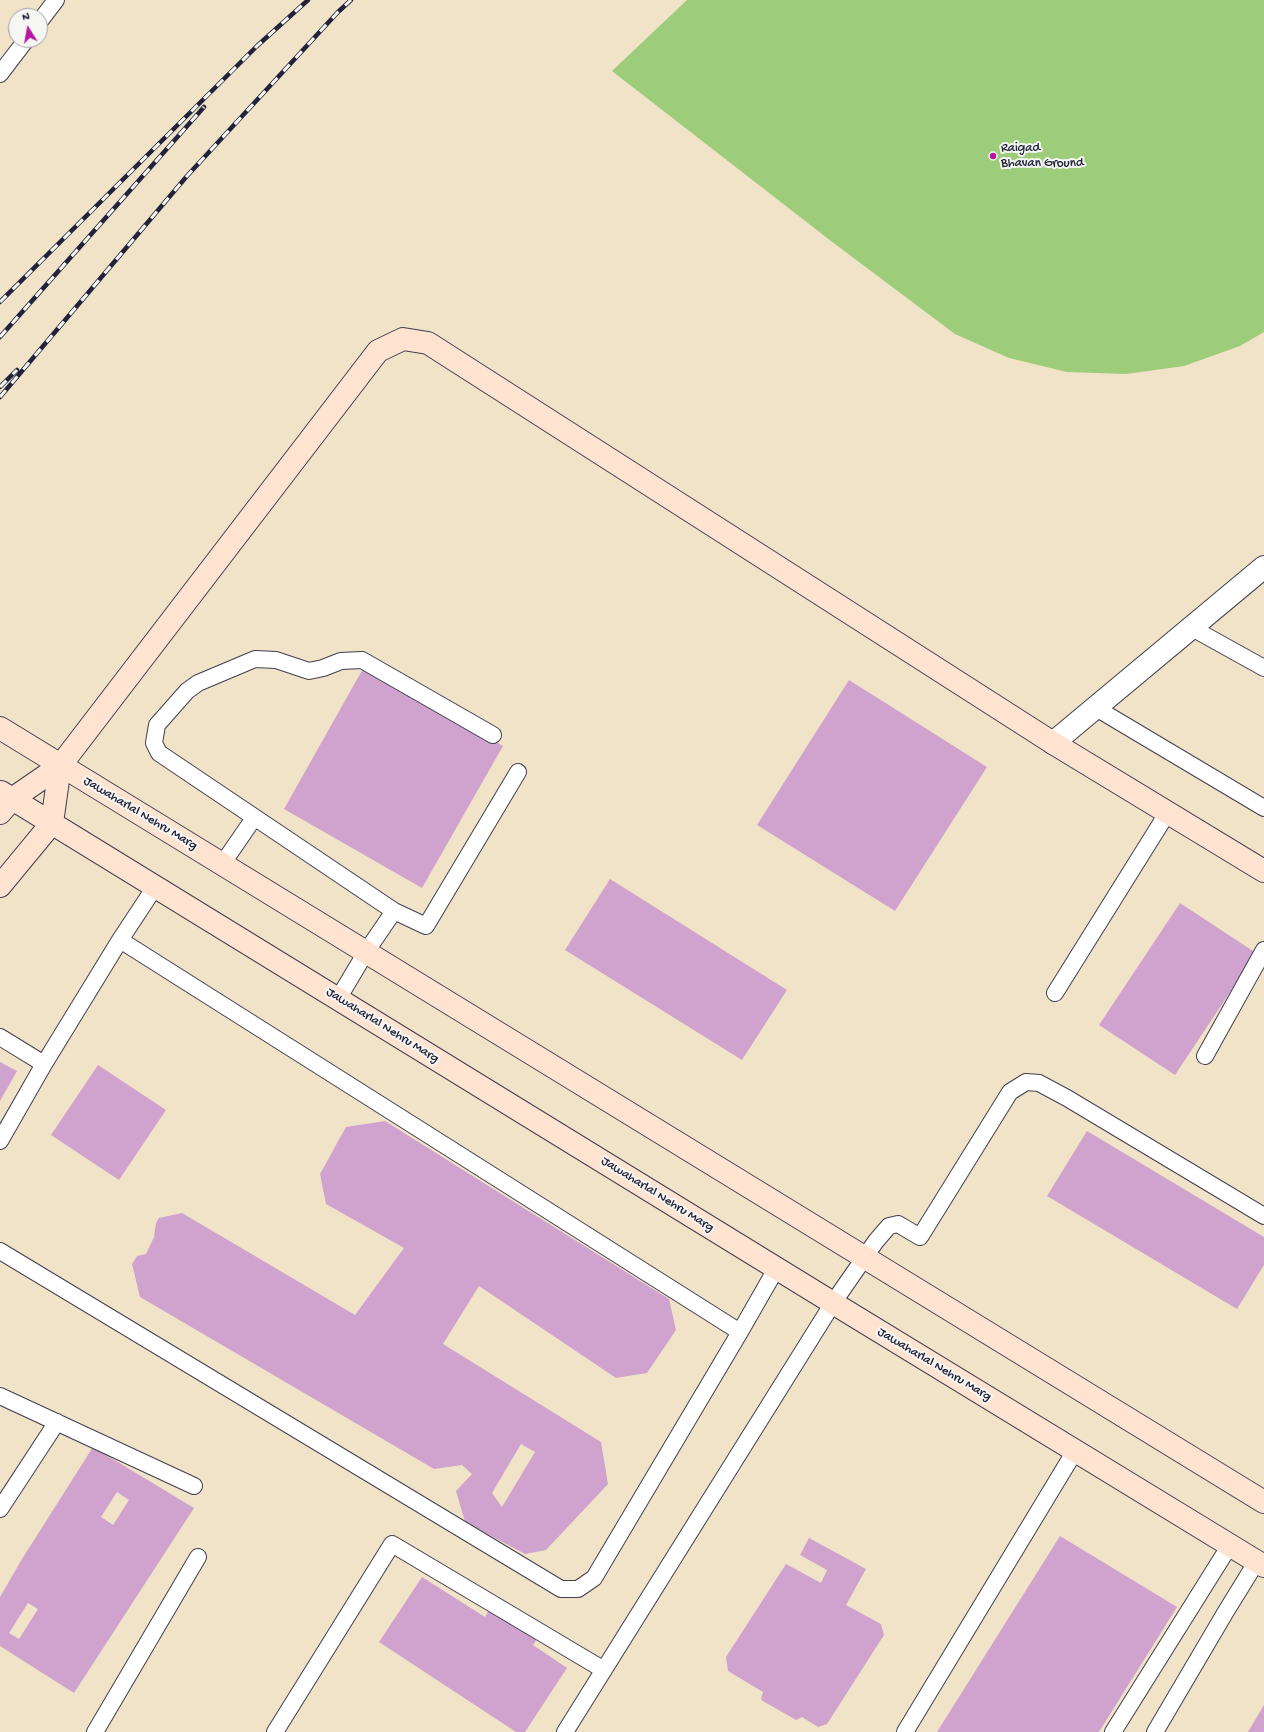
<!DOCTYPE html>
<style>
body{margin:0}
#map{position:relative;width:1264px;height:1732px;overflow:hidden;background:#f0e3c8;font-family:"Gochi Hand",sans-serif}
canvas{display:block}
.north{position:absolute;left:8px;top:8px;width:40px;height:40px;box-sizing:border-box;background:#f6f6f2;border:1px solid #a1a1a9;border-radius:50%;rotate:349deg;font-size:11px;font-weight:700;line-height:16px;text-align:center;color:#22223b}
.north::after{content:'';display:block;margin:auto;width:14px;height:18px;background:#b5179e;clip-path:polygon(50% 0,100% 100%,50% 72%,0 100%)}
</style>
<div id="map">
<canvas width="1264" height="1732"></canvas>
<div class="north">N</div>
</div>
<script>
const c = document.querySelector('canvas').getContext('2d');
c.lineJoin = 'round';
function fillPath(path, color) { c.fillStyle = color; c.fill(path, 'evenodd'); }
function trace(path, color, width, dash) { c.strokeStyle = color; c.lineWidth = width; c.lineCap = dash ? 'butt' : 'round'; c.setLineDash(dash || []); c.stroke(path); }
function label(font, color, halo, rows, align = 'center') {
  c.font = font + ' "Gochi Hand",sans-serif'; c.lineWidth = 4; c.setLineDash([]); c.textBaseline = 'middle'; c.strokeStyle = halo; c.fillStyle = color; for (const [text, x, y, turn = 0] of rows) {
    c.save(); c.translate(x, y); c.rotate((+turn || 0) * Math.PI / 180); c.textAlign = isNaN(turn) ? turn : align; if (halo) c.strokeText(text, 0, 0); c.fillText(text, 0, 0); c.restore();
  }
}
fillPath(new Path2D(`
 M 687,0 L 1264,0 L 1264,332 L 1240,346 L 1184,366 L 1126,374 L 1067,372 L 1009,358 L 955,334 L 831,241 L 612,71 Z`), '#9dcc7b');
fillPath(new Path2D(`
 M 364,667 L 503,746 L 422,888 L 284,809 Z
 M 849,680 L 987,767 L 895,911 L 757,825 Z
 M 610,879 L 787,990 L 742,1060 L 565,950 Z
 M 1180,903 L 1256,953 L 1175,1075 L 1099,1025 Z
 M 0,1062 L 17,1071 L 0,1101 Z
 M 98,1065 L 166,1110 L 119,1180 L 51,1135 Z
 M 385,1121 L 669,1299 L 676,1330 L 647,1373 L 616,1378 L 479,1286 L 443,1344 L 601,1442 L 608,1484 L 546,1550 L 525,1554 L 465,1522 L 456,1491 L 472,1474 L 462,1465 L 434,1469 L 140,1297 L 132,1264 L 137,1256 L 146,1254 L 154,1237 L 156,1223 L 159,1218 L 182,1213 L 355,1315 L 404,1248 L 326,1204 L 320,1174 L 346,1127 ZM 521,1444 L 535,1452 L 502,1507 L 492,1493 Z
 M 1087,1131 L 1264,1237 L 1264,1265 L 1237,1309 L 1047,1196 Z
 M 93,1447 L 194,1508 L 74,1693 L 0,1646 L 0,1597 L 22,1559 ZM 117,1492 L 129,1500 L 113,1525 L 101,1517 ZM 28,1603 L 38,1609 L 19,1639 L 9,1633 Z
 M 1060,1536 L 1177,1607 L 1099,1732 L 937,1732 Z
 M 809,1538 L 866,1569 L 846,1605 L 881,1624 L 884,1635 L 827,1724 L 818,1727 L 802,1717 L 796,1720 L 761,1700 L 763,1692 L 728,1671 L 726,1657 L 786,1564 L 821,1583 L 827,1570 L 800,1555 Z
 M 422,1577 L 485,1617 L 492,1605 L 539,1636 L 533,1645 L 567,1668 L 525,1732 L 516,1732 L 379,1642 Z
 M 1264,1705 L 1264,1732 L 1248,1732 Z`), '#d0a3ce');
const lane = new Path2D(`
 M 40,21 L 56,0
 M 0,74 L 26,40
 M 1192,628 L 1264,668
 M 1096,708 L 1264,808
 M 223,863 L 254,818
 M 394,911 L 159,753 L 154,743 L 157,725 L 187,691 L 198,683 L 255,659 L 276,660 L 309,671 L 323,668 L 341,661 L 362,660 L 493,735
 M 120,940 L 740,1332
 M 1055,993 L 1168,812
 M 338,999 L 366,952 L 394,911 L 426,926 L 518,772
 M 0,1037 L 44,1064 L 120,940 L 155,887
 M 1205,1056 L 1264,950
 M 0,1141 L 44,1064
 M 0,1251 L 561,1589 L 578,1589 L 594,1578 L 740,1332 L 776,1269
 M 0,1396 L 194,1486
 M 0,1509 L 57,1422
 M 95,1732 L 198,1557
 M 275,1732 L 392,1544 L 604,1670
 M 565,1732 L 833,1303 L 876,1241 L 889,1226 L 898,1224 L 920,1237 L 1010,1092 L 1026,1082 L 1039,1083 L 1067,1098 L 1264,1216
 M 905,1732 L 1075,1451
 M 1113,1732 L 1230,1545
 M 1155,1732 L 1225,1613 L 1257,1561`);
const street = new Path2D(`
 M 1053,743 L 1264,567`);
const secondary = new Path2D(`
 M 0,728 L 1264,1502
 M 1,792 L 833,1303 L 1264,1566
 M 0,813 L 12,799 L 60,766 L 378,351 L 403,339 L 428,343 L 1053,743 L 1264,871
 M 0,886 L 52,823 L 60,766`);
trace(lane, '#413f50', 18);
trace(street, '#413f50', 24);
trace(secondary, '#413f50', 24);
trace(lane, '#fff', 16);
trace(street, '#fff', 22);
trace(secondary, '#fee3d1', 22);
const rail = new Path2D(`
 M 0,302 L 257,46 L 308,0
 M 0,337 L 204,107
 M 0,387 L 17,370
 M 0,397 L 187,176 L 338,12 L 351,0`);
trace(rail, '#22223b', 4.5);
trace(rail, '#f6f6f2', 3, [9]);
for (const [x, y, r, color] of [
 [993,156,4,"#b5179e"]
]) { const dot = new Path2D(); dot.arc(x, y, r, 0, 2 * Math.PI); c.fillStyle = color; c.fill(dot); trace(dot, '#f6f6f2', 1.5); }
label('13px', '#22223b', '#f6f6f2', [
 ["Raigad",1001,149],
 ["Bhavan Ground",1001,164]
], 'left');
label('13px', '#22223b', '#f6f6f2', [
 ["Jawaharlal Nehru Marg",140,814,31],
 ["Jawaharlal Nehru Marg",382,1026,32],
 ["Jawaharlal Nehru Marg",657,1195,32],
 ["Jawaharlal Nehru Marg",934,1365,31]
]);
</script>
